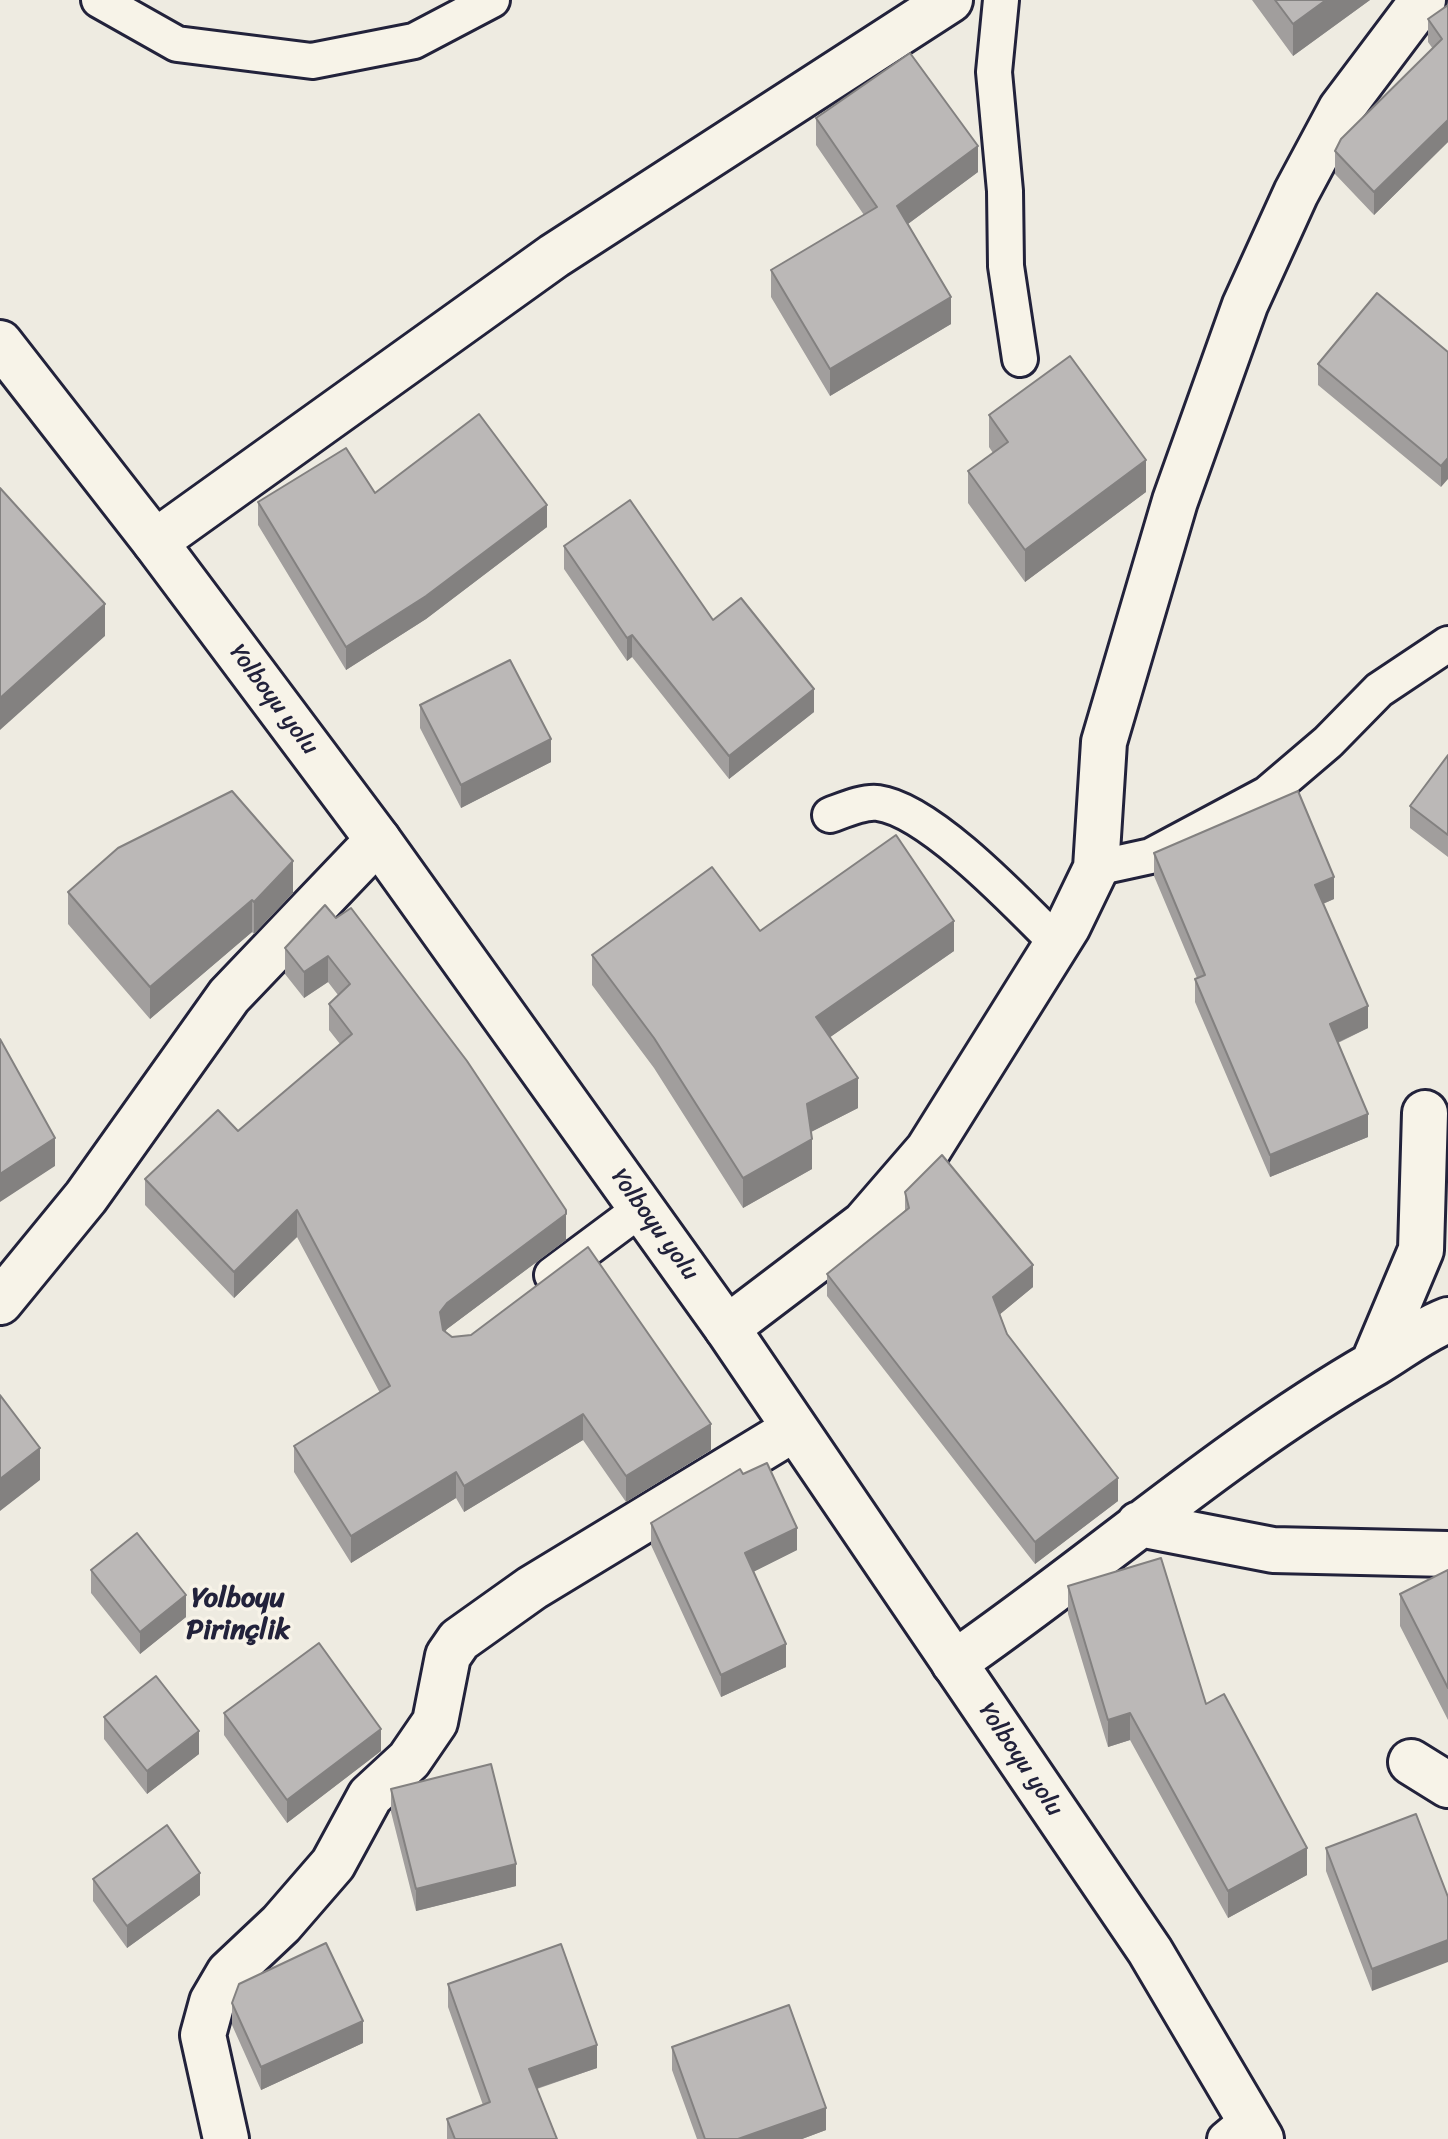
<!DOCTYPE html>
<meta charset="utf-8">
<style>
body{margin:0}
canvas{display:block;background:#eeebe1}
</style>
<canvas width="1448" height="2139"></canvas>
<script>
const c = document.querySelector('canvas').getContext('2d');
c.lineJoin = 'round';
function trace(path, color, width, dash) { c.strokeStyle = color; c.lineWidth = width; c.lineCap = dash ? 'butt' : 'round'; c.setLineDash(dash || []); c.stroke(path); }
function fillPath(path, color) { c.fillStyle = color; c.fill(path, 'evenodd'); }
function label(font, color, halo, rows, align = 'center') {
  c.font = font + ' Sriracha,sans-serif'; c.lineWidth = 7; c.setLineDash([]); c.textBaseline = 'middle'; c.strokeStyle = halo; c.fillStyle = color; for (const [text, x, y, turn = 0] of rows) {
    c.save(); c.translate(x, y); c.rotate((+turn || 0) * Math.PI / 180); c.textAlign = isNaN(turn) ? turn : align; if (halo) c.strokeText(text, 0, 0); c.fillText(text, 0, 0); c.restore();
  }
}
const service = new Path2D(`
 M 99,0 L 177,44 L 312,61 L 414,41 L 492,0
 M 1001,0 L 994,72 L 1005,191 L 1006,266 L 1020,359
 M 830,815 C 844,810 864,801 878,803 C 930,810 1018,904 1057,943
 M 1096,868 L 1151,856 L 1267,794 L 1328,742 L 1379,690 L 1448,644
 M 552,1275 L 642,1208
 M 1225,2139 L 1249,2119`);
const minor = new Path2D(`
 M 155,542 L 554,256 L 950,0
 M 0,1302 L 86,1197 L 229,996 L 378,840
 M 727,1328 L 864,1224 L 928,1150 L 1068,926 L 1096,868 L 1104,742 L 1175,501 L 1245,305 L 1296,193 L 1341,109 L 1423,0
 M 1373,1364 L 1421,1250 L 1425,1113
 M 1139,1524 L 1273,1550 L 1448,1554
 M 954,1663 C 1096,1565 1225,1449 1375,1363 C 1399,1349 1422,1330 1448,1320
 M 1411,1762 L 1448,1785
 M 226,2139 L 203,2035 L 212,2002 L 229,1973 L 281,1924 L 333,1864 L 370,1796 L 409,1760 L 435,1722 L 448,1656 L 459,1640 L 532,1588 L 794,1429`);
const secondary = new Path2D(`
 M 0,343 L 155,542 L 378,840 L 727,1328 L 1150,1951 L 1261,2139`);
trace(service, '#22223b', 40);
trace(minor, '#22223b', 50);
trace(secondary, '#22223b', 50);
trace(service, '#f7f3e8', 34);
trace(minor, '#f7f3e8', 44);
trace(secondary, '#f7f3e8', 44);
fillPath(new Path2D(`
 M 1252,0 L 1370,0 L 1293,56 Z
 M 1448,5 L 1448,142 L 1374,215 L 1335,174 L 1335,151 L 1433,49 L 1428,42 L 1428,19 Z
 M 816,118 L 978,172 L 908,224 L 951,324 L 830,396 L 771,297 L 771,270 L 864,215 L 816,145 Z
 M 1448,352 L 1441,487 L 1318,385 L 1318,364 Z
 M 989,415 L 1146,492 L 1025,582 L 968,503 L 968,471 L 993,453 L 989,447 Z
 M 258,502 L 547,527 L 426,619 L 346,670 L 258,525 Z
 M 564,546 L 713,620 L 814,712 L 729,779 L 632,657 L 627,661 L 564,569 Z
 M 420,705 L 551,762 L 461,808 L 420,728 Z
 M 1448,755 L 1448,857 L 1410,828 L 1410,806 Z
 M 1154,853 L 1334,899 L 1323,904 L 1368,1028 L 1338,1043 L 1368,1137 L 1270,1177 L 1195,1002 L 1195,979 L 1197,978 L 1154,876 Z
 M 68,892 L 293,893 L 254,934 L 252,932 L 150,1019 L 68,924 Z
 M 325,905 L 566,1236 L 566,1240 L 447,1329 L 445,1332 L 452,1337 L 711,1450 L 626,1502 L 583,1440 L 464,1512 L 456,1498 L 351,1563 L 294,1472 L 294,1446 L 380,1393 L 297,1237 L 234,1298 L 145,1205 L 145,1179 L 238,1131 L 340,1044 L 329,1030 L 329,1004 L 338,995 L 328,982 L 304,998 L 285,974 L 285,948 Z
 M 760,931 L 954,951 L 830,1037 L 858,1108 L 811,1132 L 812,1169 L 743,1208 L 654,1068 L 592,985 L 592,955 Z
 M 905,1192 L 1033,1287 L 1000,1314 L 1007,1334 L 1118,1501 L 1035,1564 L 827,1296 L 827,1274 L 905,1211 Z
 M 651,1523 L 797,1550 L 753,1572 L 786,1667 L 721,1697 L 651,1545 Z
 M 91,1570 L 186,1617 L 140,1654 L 91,1593 Z
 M 1448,1570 L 1448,1720 L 1400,1626 L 1400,1594 Z
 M 1068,1586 L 1206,1704 L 1307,1875 L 1228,1918 L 1130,1740 L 1108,1747 L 1068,1614 Z
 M 224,1713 L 381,1751 L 287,1823 L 224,1735 Z
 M 104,1717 L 199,1754 L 147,1794 L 104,1739 Z
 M 391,1789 L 516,1886 L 416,1911 L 391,1812 Z
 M 1416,1814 L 1372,1991 L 1326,1871 L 1326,1848 Z
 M 93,1879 L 200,1895 L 127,1948 L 93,1901 Z
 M 448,1984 L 597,2068 L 537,2089 L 557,2139 L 447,2139 L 447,2119 L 483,2105 L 448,2007 Z
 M 232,2003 L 363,2043 L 261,2090 L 232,2025 Z
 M 672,2047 L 826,2130 L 802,2139 L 697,2139 L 672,2070 Z`), '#a19e9d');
fillPath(new Path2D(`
 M 1326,0 L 1370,0 L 1293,56 L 1293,24 Z
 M 1448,120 L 1448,142 L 1374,215 L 1374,192 Z
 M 978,146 L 978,172 L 897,232 L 897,206 Z
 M 951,297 L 951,324 L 830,396 L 830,369 Z
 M 1448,458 L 1448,479 L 1441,487 L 1441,466 Z
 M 1146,460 L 1146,492 L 1025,582 L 1025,550 Z
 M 547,505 L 547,527 L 426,619 L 346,670 L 346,647 Z
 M 105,604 L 105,636 L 0,730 L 0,698 Z
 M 632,635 L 632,657 L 627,661 L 627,638 Z
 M 814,689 L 814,712 L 729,779 L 729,756 Z
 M 551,739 L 551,762 L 461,808 L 461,785 Z
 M 293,861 L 293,893 L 254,934 L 254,902 Z
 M 1334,877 L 1334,899 L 1315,907 L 1315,885 Z
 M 252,900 L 252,932 L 150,1019 L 150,987 Z
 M 954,921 L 954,951 L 816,1047 L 816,1017 Z
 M 328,956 L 328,982 L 304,998 L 304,972 Z
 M 1368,1006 L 1368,1028 L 1330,1046 L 1330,1024 Z
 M 858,1078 L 858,1108 L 807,1134 L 807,1104 Z
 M 1368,1114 L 1368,1137 L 1270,1177 L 1270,1155 Z
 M 55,1138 L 55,1166 L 0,1202 L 0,1174 Z
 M 812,1139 L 812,1169 L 743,1208 L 743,1178 Z
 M 297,1210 L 297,1237 L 234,1298 L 234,1272 Z
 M 566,1210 L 566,1240 L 447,1329 L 440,1338 L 440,1312 L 447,1303 Z
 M 1033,1265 L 1033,1287 L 993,1320 L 993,1297 Z
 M 583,1414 L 583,1440 L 464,1512 L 464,1486 Z
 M 711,1424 L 711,1450 L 626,1502 L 626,1476 Z
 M 40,1448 L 40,1480 L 0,1511 L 0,1479 Z
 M 456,1472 L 456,1498 L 351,1563 L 351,1536 Z
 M 1118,1478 L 1118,1501 L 1035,1564 L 1035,1542 Z
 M 797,1528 L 797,1550 L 745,1576 L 745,1553 Z
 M 186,1595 L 186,1617 L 140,1654 L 140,1632 Z
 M 786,1644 L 786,1667 L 721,1697 L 721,1675 Z
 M 1130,1713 L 1130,1740 L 1108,1747 L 1108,1720 Z
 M 381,1729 L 381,1751 L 287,1823 L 287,1800 Z
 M 199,1731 L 199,1754 L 147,1794 L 147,1771 Z
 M 1307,1848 L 1307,1875 L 1228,1918 L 1228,1891 Z
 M 516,1864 L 516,1886 L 416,1911 L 416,1889 Z
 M 200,1873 L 200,1895 L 127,1948 L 127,1926 Z
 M 1448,1940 L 1448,1962 L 1372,1991 L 1372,1969 Z
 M 363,2021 L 363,2043 L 261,2090 L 261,2067 Z
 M 597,2045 L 597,2068 L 529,2091 L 529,2069 Z
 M 826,2108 L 826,2130 L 802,2139 L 738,2139 Z`), '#838180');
const building = new Path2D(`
 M 1275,0 L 1326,0 L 1293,24 Z
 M 1448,5 L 1448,120 L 1374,192 L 1335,151 L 1341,139 L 1442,39 L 1428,19 Z
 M 910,53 L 978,146 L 897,206 L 951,297 L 830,369 L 771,270 L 877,207 L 816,118 Z
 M 1377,293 L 1448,352 L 1448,458 L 1441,466 L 1318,364 Z
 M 1070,356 L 1146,460 L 1025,550 L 968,471 L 1008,442 L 989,415 Z
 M 479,414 L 547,505 L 426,596 L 346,647 L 258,502 L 346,448 L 375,493 Z
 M 0,488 L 105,604 L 0,698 Z
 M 630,500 L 713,620 L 741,598 L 814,689 L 729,756 L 632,635 L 627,638 L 564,546 Z
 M 510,660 L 551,739 L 461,785 L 420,705 Z
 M 1448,755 L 1448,835 L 1410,806 Z
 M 232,791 L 293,861 L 254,902 L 252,900 L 150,987 L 68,892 L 118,848 Z
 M 1298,791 L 1334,877 L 1315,885 L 1368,1006 L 1330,1024 L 1368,1114 L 1270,1155 L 1195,979 L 1205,975 L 1154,853 Z
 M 896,835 L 954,921 L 816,1017 L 858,1078 L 807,1104 L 812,1139 L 743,1178 L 654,1038 L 592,955 L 712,867 L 760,931 Z
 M 325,905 L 336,918 L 351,908 L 467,1061 L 566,1210 L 566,1214 L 447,1303 L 440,1312 L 443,1330 L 452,1337 L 471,1335 L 588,1247 L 711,1424 L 626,1476 L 583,1414 L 464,1486 L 456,1472 L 351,1536 L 294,1446 L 390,1386 L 297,1210 L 234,1272 L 145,1179 L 218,1110 L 238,1131 L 352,1034 L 329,1004 L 350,984 L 328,956 L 304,972 L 285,948 Z
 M 0,1039 L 55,1138 L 0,1174 Z
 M 942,1155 L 1033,1265 L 993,1297 L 1007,1334 L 1118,1478 L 1035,1542 L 827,1274 L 909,1208 L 905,1192 Z
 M 0,1395 L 40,1448 L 0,1479 Z
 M 767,1463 L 797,1528 L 745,1553 L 786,1644 L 721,1675 L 651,1523 L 740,1469 L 743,1474 Z
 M 137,1533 L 186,1595 L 140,1632 L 91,1570 Z
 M 1161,1558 L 1206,1704 L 1224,1694 L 1307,1848 L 1228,1891 L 1130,1713 L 1108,1720 L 1068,1586 Z
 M 1448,1570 L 1448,1688 L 1400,1594 Z
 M 319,1643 L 381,1729 L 287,1800 L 224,1713 Z
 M 156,1676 L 199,1731 L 147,1771 L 104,1717 Z
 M 491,1764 L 516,1864 L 416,1889 L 391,1789 Z
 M 1416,1814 L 1448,1897 L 1448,1940 L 1372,1969 L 1326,1848 Z
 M 167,1825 L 200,1873 L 127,1926 L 93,1879 Z
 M 326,1943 L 363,2021 L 261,2067 L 232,2003 L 239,1984 Z
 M 561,1944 L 597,2045 L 529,2069 L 557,2139 L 455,2139 L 447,2119 L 490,2102 L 448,1984 Z
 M 789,2005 L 826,2108 L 738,2139 L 705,2139 L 672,2047 Z`);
fillPath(building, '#bbb8b7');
trace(building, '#838180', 2);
label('24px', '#22223b', '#f7f3e8', [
 ["Yolboyu yolu",273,700,53],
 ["Yolboyu yolu",654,1225,54],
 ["Yolboyu yolu",1020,1760,56]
]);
label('bold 28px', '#22223b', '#f7f3e8', [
 ["Yolboyu",238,1599],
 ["Pirinçlik",238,1631]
]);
</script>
